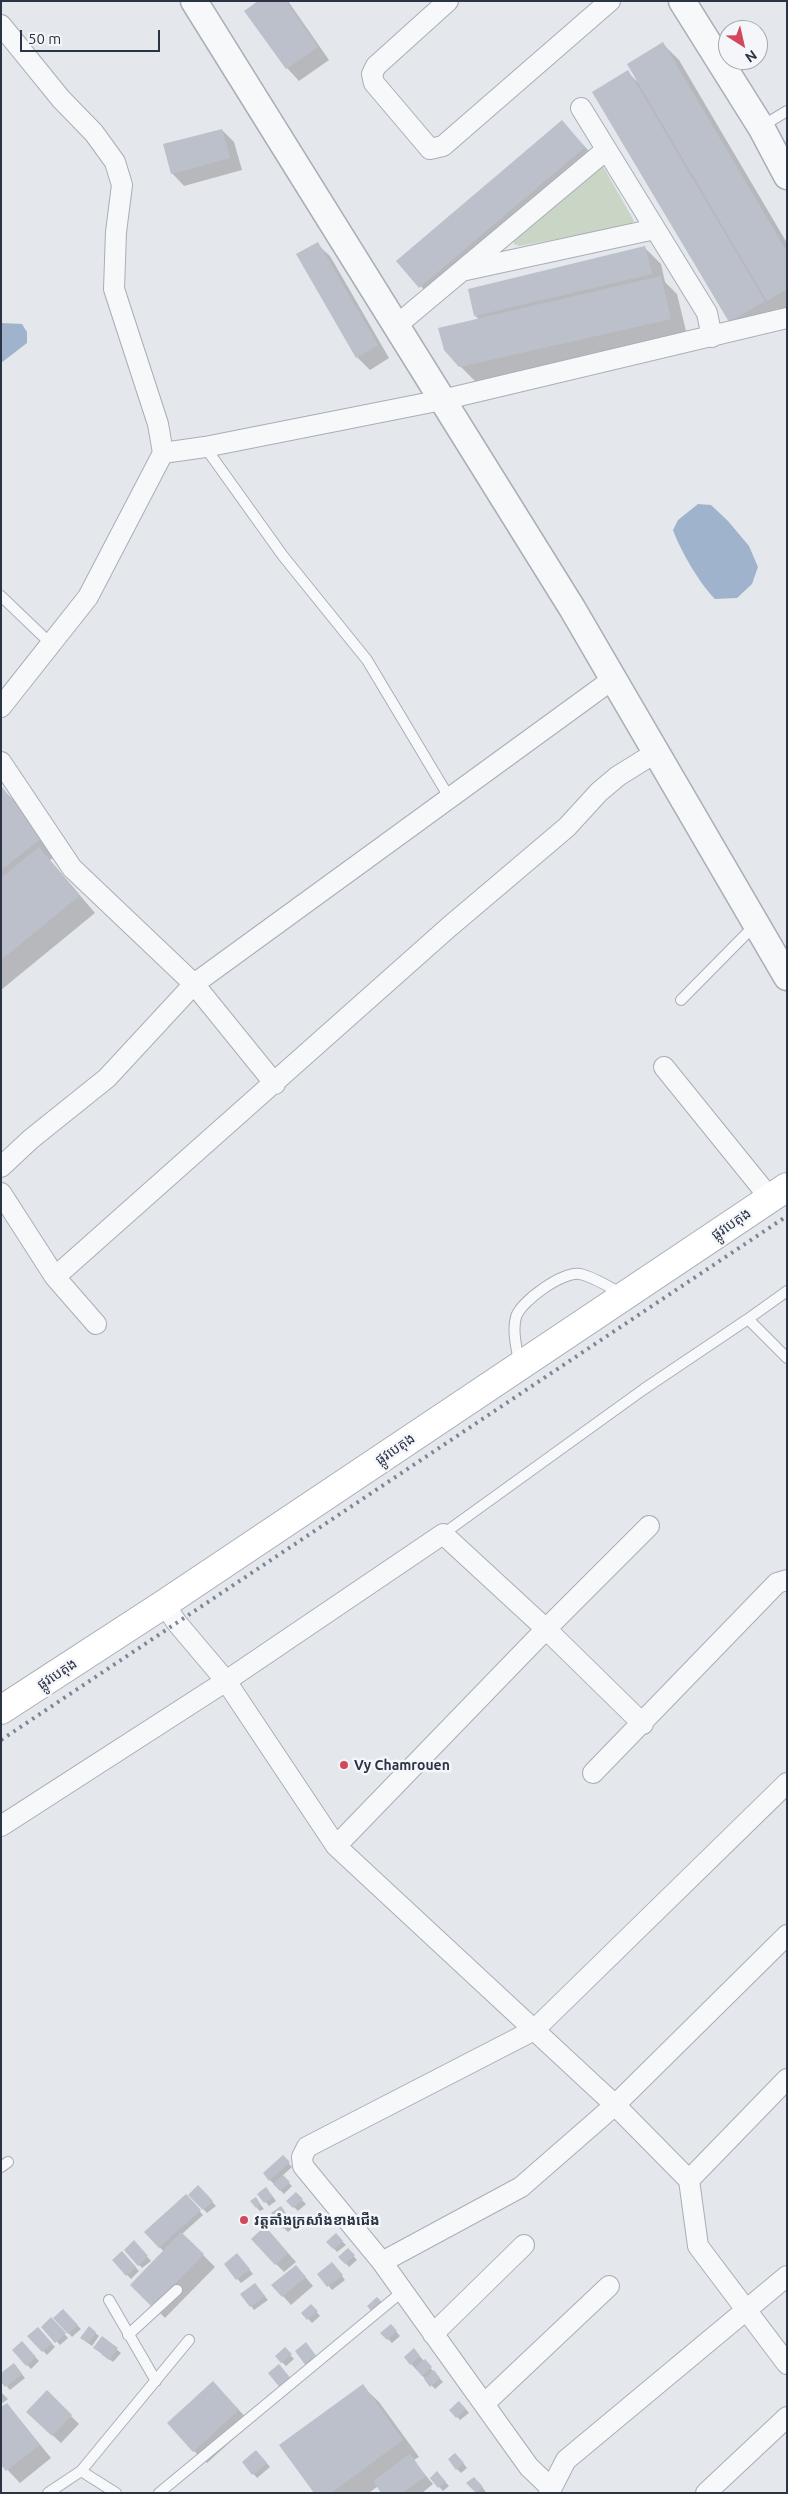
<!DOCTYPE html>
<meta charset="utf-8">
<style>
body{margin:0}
#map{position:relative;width:788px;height:2494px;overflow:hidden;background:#e4e7ec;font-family:Ubuntu,sans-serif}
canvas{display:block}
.frame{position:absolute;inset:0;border:2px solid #2b3445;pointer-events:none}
.north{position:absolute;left:718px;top:20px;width:50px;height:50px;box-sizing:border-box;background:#f4f6f9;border:1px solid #a4a8b1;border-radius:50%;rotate:145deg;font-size:14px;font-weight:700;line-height:20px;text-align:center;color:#2b3445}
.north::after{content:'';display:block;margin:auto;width:18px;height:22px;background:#d1495b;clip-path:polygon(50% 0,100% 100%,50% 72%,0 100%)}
.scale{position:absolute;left:20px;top:30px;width:140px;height:22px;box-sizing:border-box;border:2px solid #2b3445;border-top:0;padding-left:6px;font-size:15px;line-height:18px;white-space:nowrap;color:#2b3445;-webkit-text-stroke:4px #f4f6f9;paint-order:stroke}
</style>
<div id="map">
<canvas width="788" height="2494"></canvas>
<div class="frame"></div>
<div class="north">N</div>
<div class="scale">50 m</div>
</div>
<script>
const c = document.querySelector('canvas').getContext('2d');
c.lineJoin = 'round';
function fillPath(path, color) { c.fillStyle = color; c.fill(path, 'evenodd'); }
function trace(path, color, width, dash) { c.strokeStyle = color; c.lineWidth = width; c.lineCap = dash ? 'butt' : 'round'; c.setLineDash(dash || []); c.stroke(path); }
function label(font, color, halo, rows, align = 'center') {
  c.font = font + ' Ubuntu,"Noto Sans Khmer",sans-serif'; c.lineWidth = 5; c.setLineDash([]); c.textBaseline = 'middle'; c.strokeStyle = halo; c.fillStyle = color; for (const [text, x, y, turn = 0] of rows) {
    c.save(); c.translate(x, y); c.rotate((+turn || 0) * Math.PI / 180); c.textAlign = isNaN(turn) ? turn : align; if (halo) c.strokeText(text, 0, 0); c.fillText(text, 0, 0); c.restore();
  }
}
fillPath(new Path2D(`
 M 603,166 L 634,221 L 629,226 L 519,246 L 514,244 L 513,239 Z`), '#c9d6c5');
fillPath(new Path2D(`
 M 1,323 L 22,324 L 27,332 L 27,343 L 1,363 Z
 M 698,504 L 711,505 L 728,521 L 749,546 L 758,567 L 752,584 L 737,598 L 715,599 C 700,584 680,550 673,530 L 678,520 Z`), '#9fb4cc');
fillPath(new Path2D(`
 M 260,1 L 288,1 L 329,60 L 299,81 L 287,68 Z
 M 663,44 L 679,60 L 787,243 L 787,315 L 784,316 L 776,308 L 780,318 L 730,322 L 627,72 L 638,82 Z
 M 562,122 L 601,164 L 436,303 L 398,261 Z
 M 222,130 L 234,142 L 242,170 L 184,186 L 172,173 Z
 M 317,244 L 330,256 L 389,358 L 370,370 L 357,357 L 298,255 Z
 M 645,248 L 661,264 L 665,282 L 677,294 L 687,335 L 477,383 L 460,366 L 479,319 L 475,316 Z
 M 2,789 L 19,805 L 58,854 L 50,860 L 95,913 L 1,990 Z
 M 283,2157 L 292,2167 L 282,2176 L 292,2186 L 284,2194 L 270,2180 Z
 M 198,2187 L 216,2206 L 207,2213 L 190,2195 Z
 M 270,2193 L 276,2201 L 269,2206 L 259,2194 Z
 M 296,2194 L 306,2204 L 298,2211 L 288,2201 Z
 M 186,2196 L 203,2215 L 182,2234 L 215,2267 L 165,2318 L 132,2285 L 164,2252 L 146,2232 Z
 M 259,2203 L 264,2209 L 260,2211 L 257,2208 Z
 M 284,2212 L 295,2226 L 288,2232 L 284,2228 Z
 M 336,2235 L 346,2245 L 337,2252 L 328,2242 Z
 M 273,2236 L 296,2262 L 284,2272 L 276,2264 Z
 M 134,2242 L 151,2261 L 142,2268 L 125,2250 Z
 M 348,2250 L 357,2260 L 349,2267 L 340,2257 Z
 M 122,2253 L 139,2271 L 131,2279 L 113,2260 Z
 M 241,2259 L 253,2274 L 241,2283 L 225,2265 Z
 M 296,2266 L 313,2286 L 291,2305 L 273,2285 Z
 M 336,2268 L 345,2280 L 332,2290 L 319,2274 Z
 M 258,2288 L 268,2300 L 254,2310 L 251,2306 Z
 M 311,2305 L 320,2316 L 312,2323 L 303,2313 Z
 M 63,2311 L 81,2329 L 72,2337 L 55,2318 Z
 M 51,2319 L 68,2338 L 60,2345 L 43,2327 Z
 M 89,2328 L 99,2336 L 92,2346 L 85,2341 Z
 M 38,2329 L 55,2347 L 47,2355 L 29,2336 Z
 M 394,2329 L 400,2336 L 392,2343 L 382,2333 Z
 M 102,2337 L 121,2353 L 113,2362 L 98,2351 Z
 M 22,2343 L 39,2361 L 31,2369 L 13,2350 Z
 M 285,2349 L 294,2359 L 286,2366 L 276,2356 Z
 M 414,2350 L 443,2382 L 435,2389 L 411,2364 Z
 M 17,2368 L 25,2378 L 10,2390 L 1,2380 Z
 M 362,2386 L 379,2402 L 419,2457 L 414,2460 L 417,2463 L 415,2463 L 433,2484 L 422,2493 L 383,2493 L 378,2486 L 369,2493 L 316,2493 Z
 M 1,2392 L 8,2399 L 1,2404 Z
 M 47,2392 L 79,2424 L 61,2443 L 36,2420 Z
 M 225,2395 L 251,2423 L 207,2463 L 194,2451 Z
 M 7,2404 L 51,2458 L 20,2483 L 1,2463 Z
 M 463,2406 L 469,2413 L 460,2420 L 451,2410 Z
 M 260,2455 L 270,2467 L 257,2478 L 243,2462 Z
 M 459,2458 L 467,2468 L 461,2473 L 457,2469 Z
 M 441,2477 L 449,2486 L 443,2491 L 431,2478 Z
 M 478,2482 L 486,2492 L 484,2493 L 476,2493 Z`), '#0003');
fillPath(new Path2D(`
 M 258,1 L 286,1 L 318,47 L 286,69 L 244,11 Z
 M 663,42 L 787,252 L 787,289 L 767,301 L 627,64 Z
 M 628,70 L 765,301 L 729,322 L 592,92 Z
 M 562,120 L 585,147 L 419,288 L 396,261 Z
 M 222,129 L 230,158 L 171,174 L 163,144 Z
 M 318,242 L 378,345 L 356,358 L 296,254 Z
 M 645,246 L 652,274 L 474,316 L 468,289 Z
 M 661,276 L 671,319 L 459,367 L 444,350 L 438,328 Z
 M 2,787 L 42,838 L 1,870 L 1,788 Z
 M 39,847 L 79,896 L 1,960 L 1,878 Z
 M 283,2155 L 290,2162 L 269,2181 L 263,2173 Z
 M 283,2175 L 290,2182 L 280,2191 L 273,2184 Z
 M 198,2185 L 213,2201 L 203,2210 L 188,2195 Z
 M 266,2187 L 273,2197 L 264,2203 L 257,2194 Z
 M 296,2192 L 303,2199 L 293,2208 L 286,2201 Z
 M 186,2194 L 201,2210 L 180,2229 L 168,2215 L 179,2229 L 159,2248 L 144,2232 Z
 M 256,2197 L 261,2205 L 256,2208 L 250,2201 Z
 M 281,2206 L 292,2222 L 283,2229 L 271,2213 Z
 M 265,2226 L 288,2253 L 275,2265 L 251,2239 Z
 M 181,2232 L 204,2254 L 152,2307 L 130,2285 Z
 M 336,2233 L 343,2241 L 333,2249 L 326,2242 Z
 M 134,2240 L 148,2256 L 138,2266 L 124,2250 Z
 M 348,2248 L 355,2255 L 345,2264 L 338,2257 Z
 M 122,2251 L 136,2267 L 126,2276 L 112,2260 Z
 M 237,2253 L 250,2269 L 236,2280 L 224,2264 Z
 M 332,2262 L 343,2275 L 327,2287 L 317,2274 Z
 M 296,2265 L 306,2277 L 282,2297 L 271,2285 Z
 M 255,2283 L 265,2296 L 250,2307 L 240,2294 Z
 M 377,2297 L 384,2304 L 373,2313 L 367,2306 Z
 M 311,2304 L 318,2311 L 307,2320 L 301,2313 Z
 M 63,2309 L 78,2325 L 68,2334 L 53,2318 Z
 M 51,2317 L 66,2333 L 55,2343 L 41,2327 Z
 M 391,2324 L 397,2331 L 387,2340 L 380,2333 Z
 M 89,2326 L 96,2332 L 88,2343 L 80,2338 Z
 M 38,2327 L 52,2343 L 42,2352 L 27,2336 Z
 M 102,2336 L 110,2342 L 101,2353 L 93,2348 Z
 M 22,2341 L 36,2357 L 26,2366 L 12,2350 Z
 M 110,2342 L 118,2348 L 109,2360 L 101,2354 Z
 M 306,2342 L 317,2357 L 306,2366 L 295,2351 Z
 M 285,2347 L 292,2354 L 281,2363 L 275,2356 Z
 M 414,2348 L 420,2356 L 410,2365 L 404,2357 Z
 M 425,2359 L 432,2367 L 422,2376 L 415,2368 Z
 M 14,2363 L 22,2374 L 5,2387 L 1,2382 L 1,2373 Z
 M 279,2364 L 292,2380 L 281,2389 L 268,2373 Z
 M 434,2370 L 440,2378 L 430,2387 L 424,2379 Z
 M 213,2381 L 239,2410 L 193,2452 L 167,2423 Z
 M 363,2384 L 403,2440 L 331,2493 L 314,2493 L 279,2445 Z
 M 47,2390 L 72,2415 L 52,2436 L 26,2412 Z
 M 459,2401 L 466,2409 L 456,2418 L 449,2410 Z
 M 7,2403 L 40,2445 L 6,2471 L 1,2465 L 1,2407 Z
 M 256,2450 L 267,2463 L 252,2475 L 242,2462 Z
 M 455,2453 L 464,2463 L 456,2470 L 448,2459 Z
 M 410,2454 L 426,2476 L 402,2493 L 381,2493 L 373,2481 Z
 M 437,2471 L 446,2482 L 438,2488 L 430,2478 Z
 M 474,2477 L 483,2487 L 476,2493 L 466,2483 Z`), '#bbc0ca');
const service = new Path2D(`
 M 762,126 L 787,111
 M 205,447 L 283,556 L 367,660 L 449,797
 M 1,596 L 50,643
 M 681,1000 L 755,925
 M 787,1291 L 748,1319 L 787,1358
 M 519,1363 C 517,1349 512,1331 516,1317 C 521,1301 563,1271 580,1274 C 594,1277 609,1287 622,1294
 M 443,1534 L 644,1389 L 748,1319
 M 1,2167 L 8,2162
 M 109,2300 L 156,2381
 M 128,2335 L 177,2290
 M 81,2471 L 116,2493
 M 48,2493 L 81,2471 L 189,2340
 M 159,2493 L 403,2291`);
const minor = new Path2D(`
 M 448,1 L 376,66 L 372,74 L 374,83 L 430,149 L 443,146 L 610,1
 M 1,25 L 61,99 L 94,133 L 115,162 L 122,185 L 116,232 L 114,289 L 158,424 L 163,453 L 88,597 L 1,707
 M 581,108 L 707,313 L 712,337
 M 466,270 L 655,229
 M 397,325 L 606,150
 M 163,453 L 205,447 L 442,400 L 787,318
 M 1,762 L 72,868 L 194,984 L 275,1084
 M 664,1067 L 770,1198
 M 1,1167 L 31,1139 L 107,1078 L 194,984 L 613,679
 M 1,1193 L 55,1277 L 96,1324
 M 55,1277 L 449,927 L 567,827 L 599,792 L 618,776 L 655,753
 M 164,1604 L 177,1623 L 226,1681 L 336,1846 L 615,2105 L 689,2180 L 698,2246 L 787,2364
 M 593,1773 L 777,1583 L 787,1580
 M 787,1783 L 534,2030 L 307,2147 L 302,2157 L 303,2166 L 382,2262 L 521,2187 L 615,2105 L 787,1935
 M 1,1826 L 226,1681 L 443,1534 L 546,1629 L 643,1724
 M 336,1846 L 546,1629 L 649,1526
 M 689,2180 L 787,2079
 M 382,2262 L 529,2467 L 551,2488
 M 433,2334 L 524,2245
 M 484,2404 L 609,2286
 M 549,2493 L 566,2460 L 787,2276
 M 706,2493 L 787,2417`);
const tertiary = new Path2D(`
 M 194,1 L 572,608 L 787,977
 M 682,1 L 761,127 L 787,176`);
const secondary = new Path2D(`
 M 1,1710 L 164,1604 L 787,1187`);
trace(service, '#a9aeb7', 12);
trace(minor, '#a9aeb7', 22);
trace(tertiary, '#a9aeb7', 29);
trace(secondary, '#a9aeb7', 30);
trace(service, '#f7f8fa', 10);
trace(minor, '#f7f8fa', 20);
trace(tertiary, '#f7f8fa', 26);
trace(secondary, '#fff', 28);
trace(new Path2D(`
 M 1,1740 L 787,1216`), '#7d8696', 4, [2.5, 5]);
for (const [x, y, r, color] of [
 [344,1765,5,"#d1495b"],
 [244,2220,5,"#d1495b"]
]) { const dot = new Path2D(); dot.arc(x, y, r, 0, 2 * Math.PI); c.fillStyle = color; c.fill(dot); trace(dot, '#f4f6f9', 2); }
label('14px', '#2b3445', '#f4f6f9', [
 ["ផ្លូវបេតុង",731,1224,-34],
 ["ផ្លូវបេតុង",395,1449,-34],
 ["ផ្លូវបេតុង",57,1674,-33]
]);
label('bold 14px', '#2b3445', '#f4f6f9', [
 ["Vy Chamrouen",354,1765],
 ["វត្តតាំងក្រសាំងខាងជើង",254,2220]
], 'left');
</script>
